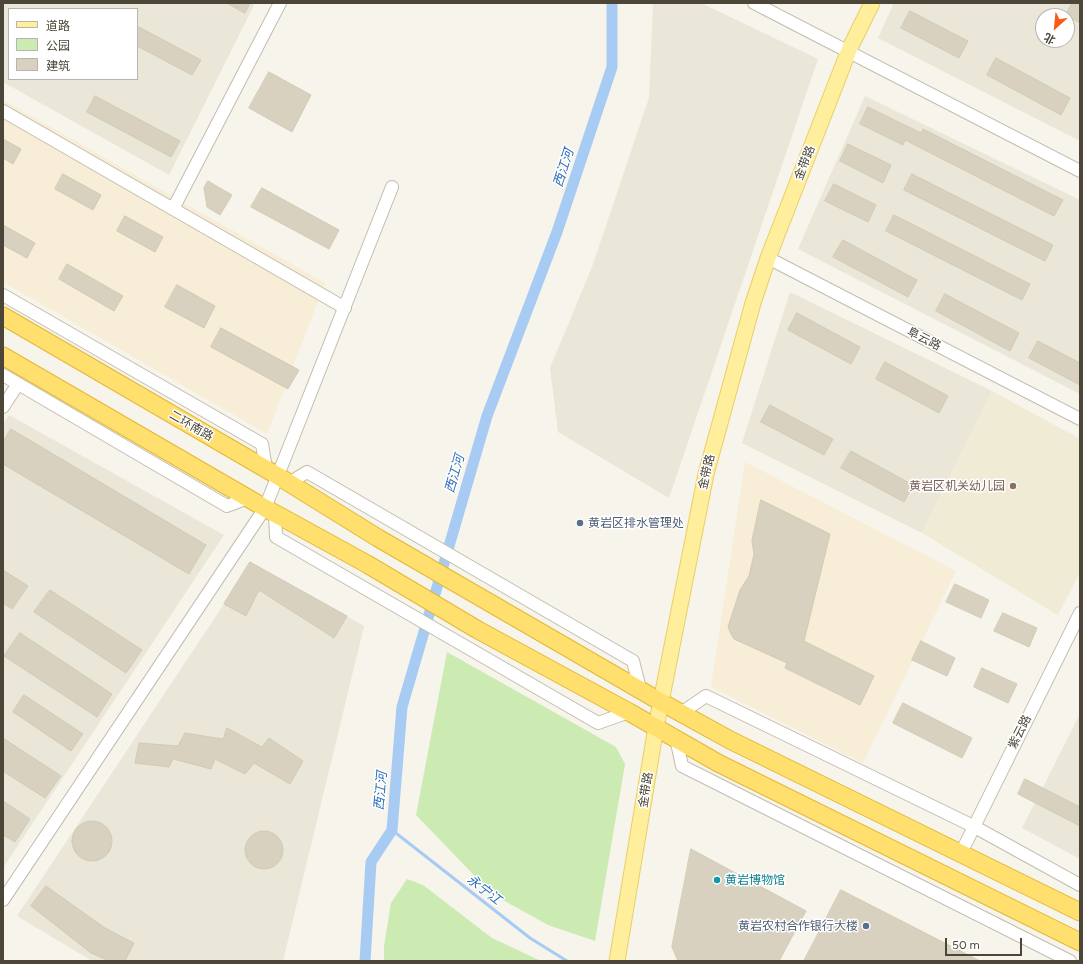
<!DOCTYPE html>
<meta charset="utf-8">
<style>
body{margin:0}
#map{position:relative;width:1083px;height:964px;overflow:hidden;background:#f6f4eb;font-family:Figtree,"Noto Sans SC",sans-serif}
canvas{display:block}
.frame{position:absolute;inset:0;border:4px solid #4b4638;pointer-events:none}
.legend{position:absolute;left:8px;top:8px;width:130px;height:72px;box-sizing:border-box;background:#fff;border:1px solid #b7b5af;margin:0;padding:5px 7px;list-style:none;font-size:12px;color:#4b4638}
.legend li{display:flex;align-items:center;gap:8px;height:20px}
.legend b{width:20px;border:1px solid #b7b5af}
.north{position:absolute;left:1035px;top:8px;width:40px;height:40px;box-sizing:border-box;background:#fff;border:1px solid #b7b5af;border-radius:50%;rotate:207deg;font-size:11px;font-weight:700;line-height:16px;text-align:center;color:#4b4638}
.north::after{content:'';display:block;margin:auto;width:14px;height:18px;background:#ff5619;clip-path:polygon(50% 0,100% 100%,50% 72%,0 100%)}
.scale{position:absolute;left:945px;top:938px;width:77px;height:18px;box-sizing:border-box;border:2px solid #4b4638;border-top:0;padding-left:5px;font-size:12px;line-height:14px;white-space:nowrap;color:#4b4638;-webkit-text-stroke:3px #fff;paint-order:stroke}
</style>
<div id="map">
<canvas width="1083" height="964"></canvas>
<div class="frame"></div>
<ul class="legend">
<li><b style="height:5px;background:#ffee9b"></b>道路</li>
<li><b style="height:11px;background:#cbebb3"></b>公园</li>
<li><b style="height:11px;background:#d8d1c0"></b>建筑</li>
</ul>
<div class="north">北</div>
<div class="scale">50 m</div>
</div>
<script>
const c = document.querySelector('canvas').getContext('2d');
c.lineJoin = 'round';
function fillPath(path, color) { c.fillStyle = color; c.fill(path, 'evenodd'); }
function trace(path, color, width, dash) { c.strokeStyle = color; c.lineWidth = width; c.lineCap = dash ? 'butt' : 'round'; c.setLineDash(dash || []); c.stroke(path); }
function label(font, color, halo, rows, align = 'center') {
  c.font = font + ' Figtree,"Noto Sans SC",sans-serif'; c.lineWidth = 3; c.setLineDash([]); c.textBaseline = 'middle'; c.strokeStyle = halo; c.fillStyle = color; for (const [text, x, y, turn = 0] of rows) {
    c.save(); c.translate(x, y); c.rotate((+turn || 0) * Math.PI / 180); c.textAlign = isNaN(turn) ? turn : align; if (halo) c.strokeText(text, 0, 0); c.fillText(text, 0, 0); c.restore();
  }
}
fillPath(new Path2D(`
 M 3,3 L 255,3 L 169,175 L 3,82 ZM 9,9 L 137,9 L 137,79 L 9,79 Z
 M 653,3 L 701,3 L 818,59 L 669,498 L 558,432 L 550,368 L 592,267 L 649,98 Z
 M 894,3 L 1080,3 L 1080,141 L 878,38 ZM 1043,16 L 1067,16 L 1067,40 L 1043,40 Z
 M 865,96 L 1080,200 L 1080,394 L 798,249 Z
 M 790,292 L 992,391 L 922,533 L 742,443 Z
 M 9,415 L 224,535 L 3,868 L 3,424 Z
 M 250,562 L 364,626 L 283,961 L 92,961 L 17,916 L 224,604 Z
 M 1080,714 L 1080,859 L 1022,828 Z`), '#eae7d9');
fillPath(new Path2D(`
 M 3,100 L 325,283 L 267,434 L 3,282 Z
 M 745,462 L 956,571 L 863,763 L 711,687 Z`), '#f8edd7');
fillPath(new Path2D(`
 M 992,391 L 1080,439 L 1080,572 L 1058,615 L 922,533 Z`), '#efebd5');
fillPath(new Path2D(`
 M 447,652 L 616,747 L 625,764 L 595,941 L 548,925 L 492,894 L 416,815 Z
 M 407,879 L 423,885 L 492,938 L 541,961 L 384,961 L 384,946 L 391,903 Z`), '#cbebb3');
trace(new Path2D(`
 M 392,830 L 530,938 L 567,961`), '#a7cbf3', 3);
trace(new Path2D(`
 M 365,961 L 371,862 L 392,830 L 402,707 L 487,416 L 557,232 L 612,67 L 612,3`), '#a7cbf3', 11);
const building = new Path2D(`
 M 227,3 L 250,3 L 245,13 Z
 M 1072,3 L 1080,3 L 1080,23 L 1066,15 Z
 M 910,11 L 968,41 L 959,58 L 901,28 Z
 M 137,26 L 201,60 L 192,75 L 137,46 Z
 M 996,58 L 1070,98 L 1061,115 L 987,75 Z
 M 269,72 L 311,95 L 292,132 L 249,108 Z
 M 95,96 L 180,141 L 171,157 L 87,112 Z
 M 868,107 L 921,133 L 923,129 L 1063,200 L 1054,216 L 905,140 L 903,145 L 860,124 Z
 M 3,139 L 21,149 L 13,164 L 3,158 Z
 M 848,144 L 891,165 L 883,183 L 840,161 Z
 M 63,174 L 101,195 L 93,210 L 55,189 Z
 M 912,174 L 1053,245 L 1045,261 L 904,190 Z
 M 208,181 L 232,195 L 220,215 L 207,207 L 204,188 Z
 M 834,184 L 876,205 L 868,222 L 825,201 Z
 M 262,188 L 339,230 L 329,249 L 251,207 Z
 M 894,215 L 1030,284 L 1022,300 L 886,231 Z
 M 125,216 L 163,237 L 155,252 L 117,231 Z
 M 3,225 L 35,243 L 27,258 L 3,245 Z
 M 843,240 L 917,280 L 908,297 L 833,257 Z
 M 67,264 L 123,296 L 114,311 L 59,279 Z
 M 177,285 L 215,306 L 204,328 L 165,307 Z
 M 945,294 L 1019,333 L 1010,351 L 936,311 Z
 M 797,313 L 860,347 L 851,364 L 788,330 Z
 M 221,328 L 299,370 L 288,389 L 211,347 Z
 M 1038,341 L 1080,363 L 1080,385 L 1029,358 Z
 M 885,362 L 948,396 L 939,413 L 876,379 Z
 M 770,405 L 833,439 L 824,455 L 761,422 Z
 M 11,429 L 206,545 L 189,574 L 3,464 L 3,442 Z
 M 851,451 L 913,485 L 904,502 L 841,468 Z
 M 761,500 L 830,534 L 804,641 L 874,676 L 860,705 L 785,668 L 787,663 L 734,639 L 731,634 L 728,627 L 740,590 L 749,576 L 754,554 L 752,541 Z
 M 250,562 L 347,616 L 334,638 L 259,590 L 246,616 L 224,604 Z
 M 3,570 L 28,586 L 12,609 L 3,603 Z
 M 955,584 L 989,600 L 981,618 L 946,602 Z
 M 50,590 L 142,650 L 126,673 L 34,612 Z
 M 1003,613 L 1037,628 L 1029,647 L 994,631 Z
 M 20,633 L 112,694 L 97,717 L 4,656 Z
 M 921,641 L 955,658 L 947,676 L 912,660 Z
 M 982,668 L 1017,684 L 1008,703 L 974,687 Z
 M 24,695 L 83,734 L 71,751 L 13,712 Z
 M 903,703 L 972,738 L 962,758 L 893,723 Z
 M 227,728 L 262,747 L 269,738 L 303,761 L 290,784 L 254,763 L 245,774 L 215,759 L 211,769 L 173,759 L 169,767 L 135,763 L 139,743 L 178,746 L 185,733 L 223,739 Z
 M 3,738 L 61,776 L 45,798 L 3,771 Z
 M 1025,779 L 1080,807 L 1080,826 L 1018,794 Z
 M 3,801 L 30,819 L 15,842 L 3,835 Z
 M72 841a20 20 0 1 1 40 0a20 20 0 1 1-40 0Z
 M245 850a19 19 0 1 1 38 0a19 19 0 1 1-38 0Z
 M 691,849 L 806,911 L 779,961 L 678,961 L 672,947 Z
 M 46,886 L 105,928 L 134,943 L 125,961 L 109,961 L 91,953 L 31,906 Z
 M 841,890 L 980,961 L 804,961 Z`);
fillPath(building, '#d8d1c0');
trace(building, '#d3cab3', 1);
const minor = new Path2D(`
 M 754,3 L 1080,171
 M 3,111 L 345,308
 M 173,209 L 280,3
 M 768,258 L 1080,419
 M 3,295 L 262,444 L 266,469
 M 3,375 L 227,506 L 248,498
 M 3,407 L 18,384
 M 289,483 L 307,472 L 633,661 L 640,689
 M 275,514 L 276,537 L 598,723 L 629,712
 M 681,713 L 706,696 L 973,826 L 1080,885
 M 676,738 L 682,766 L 1070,961
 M 961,853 L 1080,613
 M 3,900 L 265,508 L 392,187`);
const major = new Path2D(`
 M 617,961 L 656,727 L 706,474 L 753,303 L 768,258 L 849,50 L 872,3`);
const highway = new Path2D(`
 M 3,316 L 278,476 L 378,538 L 661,702 L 730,740 L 1080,912
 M 3,356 L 265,508 L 367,564 L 478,630 L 629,712 L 718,763 L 1080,942`);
trace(minor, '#c2bdad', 14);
trace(major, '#e8d067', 17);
trace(highway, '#e3b838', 19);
trace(minor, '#fff', 12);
trace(major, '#ffee9b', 15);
trace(highway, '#ffdf6d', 17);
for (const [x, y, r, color] of [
 [1013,486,4,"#8d6e63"],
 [580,523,4,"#5c6f8a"],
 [717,880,4,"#0f9aa8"],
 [866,926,4,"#5c6f8a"]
]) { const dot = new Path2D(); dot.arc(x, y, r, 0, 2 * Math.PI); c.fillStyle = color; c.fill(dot); trace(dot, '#fff', 1.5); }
label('12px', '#4b4638', '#fff', [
 ["金带路",805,163,-69],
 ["阜云路",924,339,27],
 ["二环南路",191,426,30],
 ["金带路",707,472,-77],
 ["紫云路",1020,732,-63],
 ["金带路",646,790,-81]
]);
label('12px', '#785e54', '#fff', [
 ["黄岩区机关幼儿园",1005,486]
], 'right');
label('12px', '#4e5e75', '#fff', [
 ["黄岩区排水管理处",588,523],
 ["黄岩农村合作银行大楼",858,926,"right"]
], 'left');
label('12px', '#0d838f', '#fff', [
 ["黄岩博物馆",725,880]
], 'left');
label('italic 13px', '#2c6fbc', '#fff', [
 ["西江河",564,168,-72],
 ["西江河",455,474,-74],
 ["西江河",381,791,-85],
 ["永宁江",484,890,38]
]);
</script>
